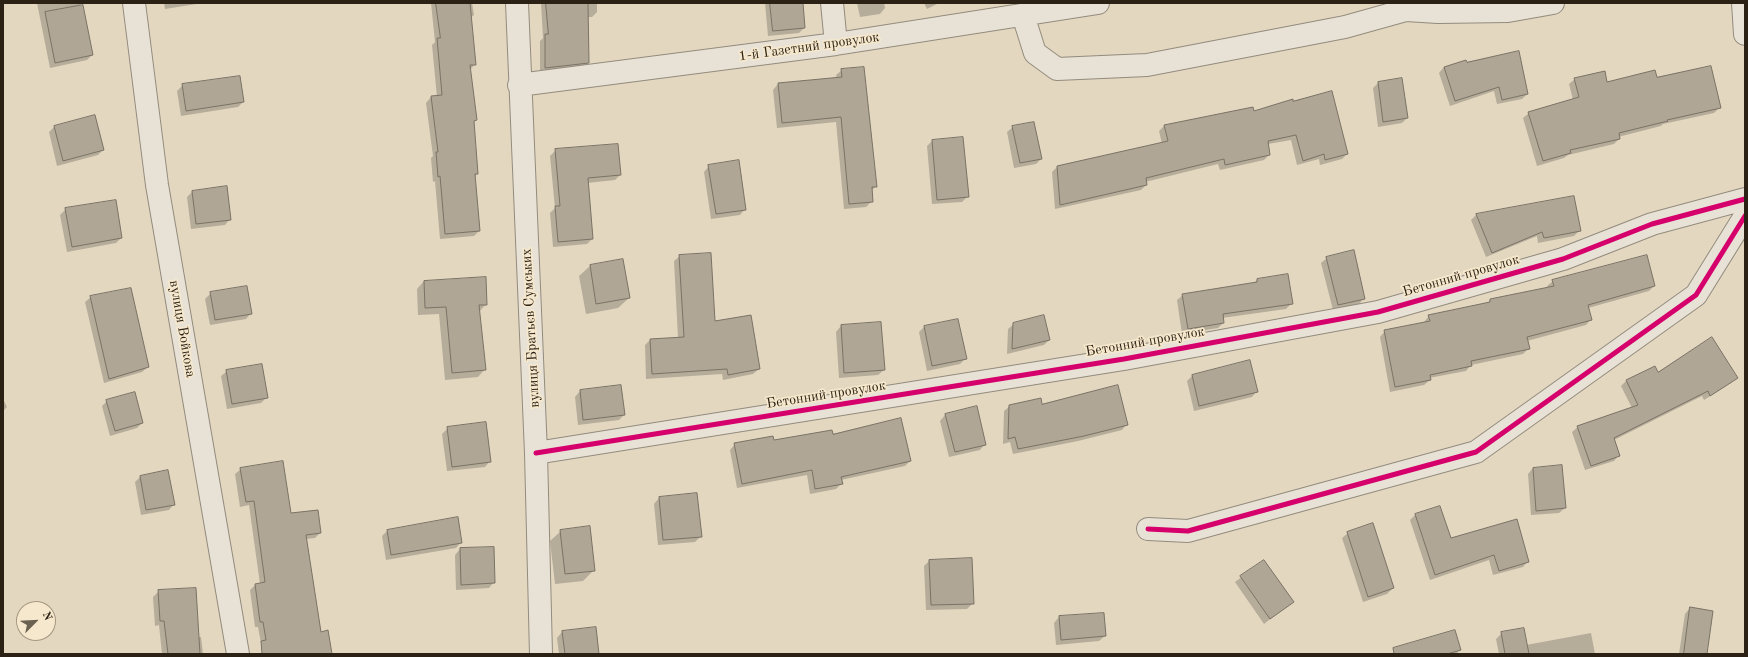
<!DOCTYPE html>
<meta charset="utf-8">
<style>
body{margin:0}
#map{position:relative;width:1748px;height:657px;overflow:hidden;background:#e3d7c0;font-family:"Old Standard TT",serif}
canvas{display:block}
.frame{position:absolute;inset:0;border:4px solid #2b2114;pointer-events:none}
.north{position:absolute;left:16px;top:601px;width:40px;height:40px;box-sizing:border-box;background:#f6e8cd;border:1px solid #a59883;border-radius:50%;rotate:66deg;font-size:11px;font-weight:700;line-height:16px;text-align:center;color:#2b2114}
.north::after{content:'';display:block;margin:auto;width:14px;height:18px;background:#6b6150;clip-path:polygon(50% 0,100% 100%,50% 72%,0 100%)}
</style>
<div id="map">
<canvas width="1748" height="657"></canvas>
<div class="frame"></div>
<div class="north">N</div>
</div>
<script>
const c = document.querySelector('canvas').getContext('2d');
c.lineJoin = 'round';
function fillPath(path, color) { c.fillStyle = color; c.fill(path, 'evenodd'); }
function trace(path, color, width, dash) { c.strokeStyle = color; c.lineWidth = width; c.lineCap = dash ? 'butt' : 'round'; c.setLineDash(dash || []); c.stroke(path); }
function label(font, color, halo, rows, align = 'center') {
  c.font = font + ' "Old Standard TT",serif'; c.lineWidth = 3.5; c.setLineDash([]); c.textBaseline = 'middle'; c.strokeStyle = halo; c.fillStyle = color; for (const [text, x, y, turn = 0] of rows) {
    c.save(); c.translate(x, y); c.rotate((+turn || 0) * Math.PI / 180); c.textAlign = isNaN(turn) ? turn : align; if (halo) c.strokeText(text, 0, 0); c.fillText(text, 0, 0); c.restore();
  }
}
fillPath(new Path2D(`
 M 37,3 L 80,3 L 92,55 L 87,60 L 50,68 Z
 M 164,3 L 203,3 L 165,9 Z
 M 431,3 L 472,3 L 474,15 L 470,18 L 475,64 L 470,70 L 476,120 L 473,122 L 477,174 L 474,177 L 479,231 L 474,236 L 440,239 L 435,181 L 433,182 L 431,158 L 433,156 L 426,103 L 431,97 L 437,97 L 432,45 L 435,42 Z
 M 541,3 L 597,3 L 597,12 L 592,17 L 588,17 L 588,63 L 583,68 L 540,73 L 540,41 L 543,38 Z
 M 765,3 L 802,3 L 804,28 L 799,33 L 768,36 Z
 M 857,3 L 884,3 L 885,8 L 880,14 L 860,17 Z
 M 924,3 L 939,3 L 927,9 Z
 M 1444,67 L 1527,94 L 1522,99 L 1497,104 L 1494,91 L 1450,106 L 1439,73 Z
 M 842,70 L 876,186 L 871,191 L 872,201 L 866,207 L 844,209 L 836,122 L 777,128 L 773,90 L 778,84 L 837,79 L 836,75 Z
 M 1575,79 L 1607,83 L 1656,79 L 1719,108 L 1714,113 L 1663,124 L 1661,126 L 1618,137 L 1619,139 L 1614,144 L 1568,155 L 1564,158 L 1537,166 L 1523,118 L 1529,113 L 1573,100 L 1569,84 Z
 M 1378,83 L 1407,118 L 1402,123 L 1378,127 L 1373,88 Z
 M 183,85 L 243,102 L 238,107 L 181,116 L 177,91 Z
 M 1292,102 L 1347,154 L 1342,159 L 1320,165 L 1319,159 L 1297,165 L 1291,140 L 1268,144 L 1269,155 L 1264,160 L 1220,170 L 1218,164 L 1145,182 L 1146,185 L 1141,190 L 1055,209 L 1052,172 L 1058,166 L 1162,144 L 1159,131 L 1164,126 L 1253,112 Z
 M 95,116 L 103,150 L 98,155 L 57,166 L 49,132 L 54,127 Z
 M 1013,127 L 1041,159 L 1036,164 L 1014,168 L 1007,132 Z
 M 932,141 L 968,196 L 962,202 L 932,204 L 927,146 Z
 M 556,150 L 620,175 L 615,180 L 587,183 L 592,239 L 587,244 L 553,247 L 550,213 L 555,208 L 550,156 Z
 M 709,166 L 745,209 L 740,215 L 711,219 L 704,172 Z
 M 226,187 L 230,219 L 225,225 L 191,229 L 187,197 L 192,192 Z
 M 66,209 L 121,238 L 116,243 L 67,252 L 60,215 Z
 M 1476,215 L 1579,231 L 1574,236 L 1538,243 L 1537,236 L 1486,257 L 1471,220 Z
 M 680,256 L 714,322 L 759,369 L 753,374 L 723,380 L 722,374 L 646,379 L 645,345 L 650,340 L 678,338 L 674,261 Z
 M 1327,258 L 1364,298 L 1359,304 L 1333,310 L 1321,263 Z
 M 590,266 L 629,298 L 618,308 L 586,314 L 579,276 Z
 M 1257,280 L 1292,303 L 1286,309 L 1222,318 L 1223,323 L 1218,328 L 1182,334 L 1177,300 L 1183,295 L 1253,284 Z
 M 424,281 L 486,304 L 479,312 L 485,369 L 478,377 L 445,380 L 439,314 L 418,315 L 417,289 Z
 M 1553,281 L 1654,286 L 1649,291 L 1588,308 L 1591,319 L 1586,325 L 1527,341 L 1528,349 L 1523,354 L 1471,365 L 1466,371 L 1429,378 L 1430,380 L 1424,385 L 1390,392 L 1380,337 L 1385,331 L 1424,324 L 1424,322 L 1429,316 L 1487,304 L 1490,300 L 1548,288 L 1547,286 Z
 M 211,293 L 251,313 L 246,319 L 210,325 L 205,299 Z
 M 91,297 L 148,367 L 142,372 L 104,383 L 85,302 Z
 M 957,320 L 966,358 L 960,364 L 927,371 L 919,332 L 924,327 Z
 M 880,324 L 884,370 L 878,375 L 839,378 L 836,332 L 841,326 Z
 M 1014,324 L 1049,340 L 1044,345 L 1007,354 L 1008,329 Z
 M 1249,361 L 1257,391 L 1252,397 L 1194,411 L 1187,381 L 1192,376 Z
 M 227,371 L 267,397 L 261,403 L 227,409 L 221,376 Z
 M 1657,373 L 1736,378 L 1731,383 L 1704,400 L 1702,396 L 1614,440 L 1619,455 L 1614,461 L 1585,470 L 1572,432 L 1578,427 L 1632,408 L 1621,386 L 1626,381 Z
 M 621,386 L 624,415 L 619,420 L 578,425 L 575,397 L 580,391 Z
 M 3,399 L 7,407 L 3,411 Z
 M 107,401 L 142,423 L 137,428 L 110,436 L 102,406 Z
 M 1042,405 L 1127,424 L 1122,430 L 1078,441 L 1013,454 L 1010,442 L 1003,444 L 1004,411 L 1010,406 Z
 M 945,415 L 985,444 L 980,450 L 949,457 L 940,421 Z
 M 448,428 L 490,461 L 485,467 L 447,471 L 442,434 Z
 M 832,435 L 910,461 L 905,466 L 841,480 L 842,483 L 836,489 L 810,494 L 807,475 L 737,488 L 730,450 L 735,444 Z
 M 1533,468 L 1565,508 L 1559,513 L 1531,515 L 1528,474 Z
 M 241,469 L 290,514 L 320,533 L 315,538 L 306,539 L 320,633 L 331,654 L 263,654 L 258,627 L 255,627 L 250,590 L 255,585 L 260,584 L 249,505 L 240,507 L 235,474 Z
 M 140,477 L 174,504 L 169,510 L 141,515 L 135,482 Z
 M 659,498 L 701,536 L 695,542 L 658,545 L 654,504 Z
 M 1415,515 L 1451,540 L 1528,561 L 1523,567 L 1493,575 L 1489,560 L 1430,580 L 1410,520 Z
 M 457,519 L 461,542 L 456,548 L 386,560 L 382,536 L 387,531 Z
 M 561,531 L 594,570 L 583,581 L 555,584 L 550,541 Z
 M 1348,533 L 1393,588 L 1387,594 L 1363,602 L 1342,538 Z
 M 460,549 L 494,582 L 489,588 L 456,590 L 455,555 Z
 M 929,561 L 973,603 L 967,609 L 926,610 L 924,566 Z
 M 1263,561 L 1292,602 L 1264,624 L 1235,582 Z
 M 159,591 L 198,637 L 201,637 L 203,654 L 162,654 L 159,625 L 155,626 L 153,597 Z
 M 1690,608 L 1706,654 L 1679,654 L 1685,614 Z
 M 1059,617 L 1105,636 L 1099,641 L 1056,645 L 1054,623 Z
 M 562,632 L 598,654 L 559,654 L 557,638 Z
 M 1502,633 L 1526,645 L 1591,633 L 1595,654 L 1499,654 L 1496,639 Z
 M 1460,650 L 1456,654 L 1409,654 Z`), '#0003');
const building = new Path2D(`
 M 436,3 L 470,3 L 476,65 L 470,65 L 477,120 L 474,121 L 478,174 L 475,174 L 480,231 L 445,234 L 440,176 L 438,177 L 436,152 L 438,152 L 431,96 L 442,95 L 437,38 L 440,38 Z
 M 546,3 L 588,3 L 589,63 L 545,68 L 545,34 L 548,34 Z
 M 770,3 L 803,3 L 805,28 L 773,31 Z
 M 83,5 L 93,55 L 55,63 L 45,12 Z
 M 1519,51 L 1528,94 L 1502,100 L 1499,87 L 1455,101 L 1444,67 L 1466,60 L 1467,62 Z
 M 1711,66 L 1721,108 L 1667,120 L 1668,121 L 1619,133 L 1620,139 L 1570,150 L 1571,153 L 1543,161 L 1528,112 L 1579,97 L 1574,78 L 1605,71 L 1607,82 L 1655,70 L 1657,77 Z
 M 864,67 L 877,187 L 872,187 L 873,202 L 849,204 L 841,117 L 782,123 L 778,83 L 842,77 L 841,69 Z
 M 240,76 L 244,102 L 186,111 L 182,84 Z
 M 1402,78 L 1408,118 L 1383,122 L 1378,82 Z
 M 1332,91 L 1348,154 L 1325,160 L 1324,154 L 1303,161 L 1296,135 L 1268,141 L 1270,155 L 1225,165 L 1224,159 L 1146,178 L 1147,185 L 1060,205 L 1057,166 L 1168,141 L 1164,125 L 1253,107 L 1254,111 L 1293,99 L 1293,101 Z
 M 95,115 L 104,150 L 63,161 L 54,126 Z
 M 1034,122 L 1042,159 L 1020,163 L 1012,126 Z
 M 963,137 L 969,197 L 937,200 L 932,140 Z
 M 618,144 L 621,175 L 588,178 L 593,239 L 558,242 L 555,206 L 560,206 L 555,149 Z
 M 739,160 L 746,210 L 716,214 L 708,165 Z
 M 227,186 L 231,220 L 196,224 L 192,191 Z
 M 1574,196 L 1581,231 L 1544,238 L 1542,232 L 1492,253 L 1476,214 Z
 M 116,200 L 122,238 L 72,247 L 65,208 Z
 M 1354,250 L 1365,299 L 1338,305 L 1326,257 Z
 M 711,253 L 715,321 L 751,315 L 760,369 L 728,375 L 727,369 L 652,374 L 650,339 L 684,337 L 679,255 Z
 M 1647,255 L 1655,286 L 1588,305 L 1592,320 L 1527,337 L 1530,349 L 1471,361 L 1472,366 L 1430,375 L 1431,380 L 1395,387 L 1384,330 L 1430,321 L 1428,315 L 1490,302 L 1490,299 L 1554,286 L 1552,280 Z
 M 623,259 L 630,298 L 596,304 L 590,265 Z
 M 1288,274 L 1293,304 L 1223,314 L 1224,323 L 1188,329 L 1182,294 L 1257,282 L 1257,279 Z
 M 486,277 L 487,305 L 479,305 L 486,370 L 452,373 L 446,307 L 425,308 L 424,281 Z
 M 247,286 L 252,314 L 215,320 L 210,292 Z
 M 131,288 L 149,367 L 109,379 L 90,296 Z
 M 1044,315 L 1050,340 L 1012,349 L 1013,323 Z
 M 958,319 L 967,359 L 932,366 L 924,326 Z
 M 881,322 L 885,370 L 844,373 L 841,325 Z
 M 1712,337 L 1738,378 L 1710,396 L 1708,391 L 1614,438 L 1620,456 L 1591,466 L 1577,426 L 1638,405 L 1626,380 L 1655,366 L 1658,372 Z
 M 1250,360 L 1258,392 L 1199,406 L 1192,375 Z
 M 262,364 L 268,398 L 232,404 L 226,370 Z
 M 621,385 L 625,415 L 583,420 L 580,390 Z
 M 1118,385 L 1128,425 L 1084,436 L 1018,449 L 1015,437 L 1008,439 L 1009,405 L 1041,398 L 1042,404 Z
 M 135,392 L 143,423 L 115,431 L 106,400 Z
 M 977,406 L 986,445 L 955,452 L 945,414 Z
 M 901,418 L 911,461 L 841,477 L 843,484 L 815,489 L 812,470 L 742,484 L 734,443 L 773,436 L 774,440 L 832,430 L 833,434 Z
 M 486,422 L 491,462 L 452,467 L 447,427 Z
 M 283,461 L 291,513 L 318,510 L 321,533 L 306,535 L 321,632 L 328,630 L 332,654 L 262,654 L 261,641 L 266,640 L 263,622 L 260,622 L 255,584 L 265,582 L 254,501 L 246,502 L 240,468 Z
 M 1562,465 L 1566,508 L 1536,511 L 1533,468 Z
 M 168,470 L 175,505 L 146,510 L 140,476 Z
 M 697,493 L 702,537 L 663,540 L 659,497 Z
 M 1440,506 L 1451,538 L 1517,519 L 1529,562 L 1499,571 L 1494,555 L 1435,575 L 1415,514 Z
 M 458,517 L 462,543 L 391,555 L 387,530 Z
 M 1373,523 L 1394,588 L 1368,597 L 1347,532 Z
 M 590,526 L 595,571 L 565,574 L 560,530 Z
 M 494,547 L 495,583 L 461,585 L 460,548 Z
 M 972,558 L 974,604 L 931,605 L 929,560 Z
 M 1264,560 L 1294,602 L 1270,619 L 1240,576 Z
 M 196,588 L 200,654 L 168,654 L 164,621 L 160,621 L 158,590 Z
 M 1690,607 L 1713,611 L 1707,654 L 1684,654 Z
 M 1104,613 L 1106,636 L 1061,640 L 1059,616 Z
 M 596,627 L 599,654 L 565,654 L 562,631 Z
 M 1524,628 L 1529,654 L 1505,654 L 1501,632 Z
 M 1455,630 L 1461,650 L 1447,654 L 1394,654 L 1393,648 Z`);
fillPath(building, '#afa696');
trace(building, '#7a7265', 1);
const street = new Path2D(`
 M 134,3 L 157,185 L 238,654
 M 517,3 L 536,453 L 541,654
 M 832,3 L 836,44
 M 1743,3 L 1745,34
 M 1023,15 L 1035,53 L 1057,69 L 1147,65 L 1345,27 L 1406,10 L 1438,12 L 1508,11 L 1553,3
 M 519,85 L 836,44 L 1098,3
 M 536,453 L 1124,359 L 1378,312 L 1563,259 L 1652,224 L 1745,199
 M 1148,529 L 1188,531 L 1476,452 L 1696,295 L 1745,216`);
trace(street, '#938b7d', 24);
trace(street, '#e8e2d6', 22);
trace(new Path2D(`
 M 536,453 L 1124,359 L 1378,312 L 1563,259 L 1652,224 L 1745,199
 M 1148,529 L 1188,531 L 1476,452 L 1696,295 L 1745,216`), '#d6006c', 5);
label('14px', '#2b2114', '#f6e8cd', [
 ["1-й Газетний провулок",809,47,-8],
 ["Бетонний провулок",1461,276,-16],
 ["вулиця Братьєв Сумських",531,328,-93],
 ["вулиця Войкова",182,329,80],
 ["Бетонний провулок",1145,342,-10],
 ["Бетонний провулок",826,395,-9]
]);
</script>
